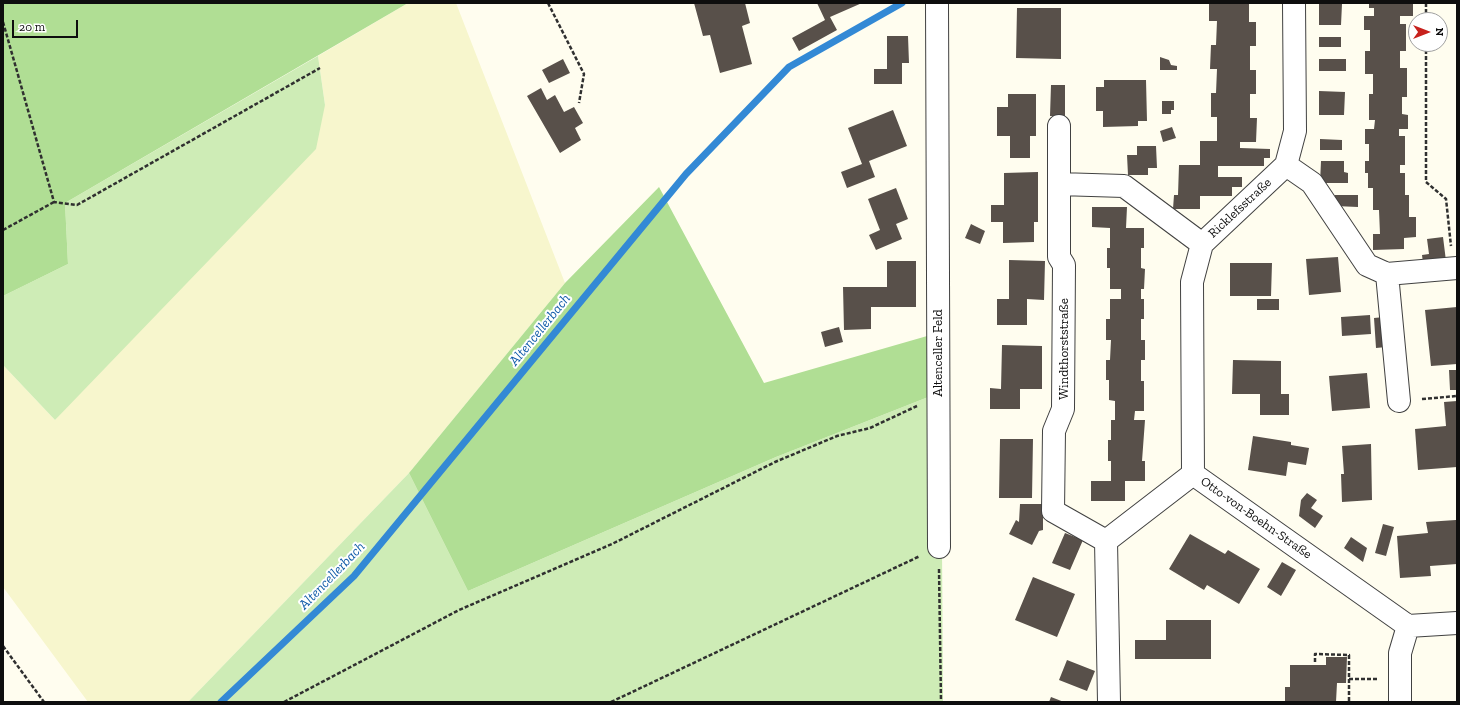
<!DOCTYPE html>
<meta charset="utf-8">
<style>
body{margin:0}
#map{position:relative;width:1460px;height:705px;overflow:hidden;background:#fffdef;font-family:"Zilla Slab",serif}
canvas{display:block}
.frame{position:absolute;inset:0;border:4px solid #0e0e0e;pointer-events:none}
.north{position:absolute;left:1408px;top:12px;width:40px;height:40px;box-sizing:border-box;background:#fff;border:1px solid #9f9f9f;border-radius:50%;rotate:90deg;font-size:11px;font-weight:700;line-height:16px;text-align:center;color:#0e0e0e}
.north::after{content:'';display:block;margin:auto;width:14px;height:18px;background:#c7211d;clip-path:polygon(50% 0,100% 100%,50% 72%,0 100%)}
.scale{position:absolute;left:12px;top:20px;width:66px;height:18px;box-sizing:border-box;border:2px solid #0e0e0e;border-top:0;padding-left:5px;font-size:12px;line-height:14px;white-space:nowrap;color:#0e0e0e;-webkit-text-stroke:3px #fff;paint-order:stroke}
</style>
<div id="map">
<canvas width="1460" height="705"></canvas>
<div class="frame"></div>
<div class="north">N</div>
<div class="scale">20 m</div>
</div>
<script>
const c = document.querySelector('canvas').getContext('2d');
c.lineJoin = 'round';
function fillPath(path, color) { c.fillStyle = color; c.fill(path, 'evenodd'); }
function trace(path, color, width, dash) { c.strokeStyle = color; c.lineWidth = width; c.lineCap = dash ? 'butt' : 'round'; c.setLineDash(dash || []); c.stroke(path); }
function label(font, color, halo, rows, align = 'center') {
  c.font = font + ' "Zilla Slab",serif'; c.lineWidth = 4; c.setLineDash([]); c.textBaseline = 'middle'; c.strokeStyle = halo; c.fillStyle = color; for (const [text, x, y, turn = 0] of rows) {
    c.save(); c.translate(x, y); c.rotate((+turn || 0) * Math.PI / 180); c.textAlign = isNaN(turn) ? turn : align; if (halo) c.strokeText(text, 0, 0); c.fillText(text, 0, 0); c.restore();
  }
}
fillPath(new Path2D(`
 M 408,3 L 456,3 L 565,283 L 409,473 L 188,702 L 88,702 L 3,587 L 3,365 L 55,420 L 325,105 L 318,56 Z`), '#f7f6cd');
fillPath(new Path2D(`
 M 318,56 L 325,105 L 316,149 L 55,420 L 3,365 L 3,296 L 68,264 L 65,203 Z
 M 941,392 L 943,702 L 188,702 L 409,473 L 468,591 L 776,457 Z`), '#ceecb6');
fillPath(new Path2D(`
 M 3,3 L 408,3 L 65,203 L 68,264 L 3,296 Z
 M 659,187 L 764,383 L 941,332 L 941,392 L 776,457 L 468,591 L 409,473 L 565,283 Z`), '#b0de94');
trace(new Path2D(`
 M 221,702 L 354,576 L 686,174 L 789,67 L 902,3`), '#3389d5', 7);
fillPath(new Path2D(`
 M 694,3 L 745,3 L 750,23 L 742,26 L 752,64 L 720,73 L 710,35 L 703,36 Z
 M 817,3 L 862,3 L 830,17 L 837,30 L 799,51 L 792,38 L 825,20 Z
 M 1209,3 L 1249,3 L 1249,22 L 1256,22 L 1256,46 L 1250,46 L 1250,70 L 1256,70 L 1256,94 L 1250,94 L 1250,118 L 1257,118 L 1256,142 L 1240,142 L 1240,148 L 1270,149 L 1270,158 L 1264,158 L 1264,166 L 1218,166 L 1218,177 L 1242,177 L 1242,187 L 1232,187 L 1232,196 L 1200,196 L 1200,209 L 1173,209 L 1174,195 L 1178,195 L 1179,165 L 1200,165 L 1200,141 L 1217,141 L 1217,117 L 1211,117 L 1211,93 L 1216,93 L 1217,69 L 1210,69 L 1211,45 L 1216,45 L 1217,21 L 1209,21 Z
 M 1369,3 L 1413,3 L 1413,16 L 1400,16 L 1400,24 L 1406,24 L 1406,51 L 1400,51 L 1400,68 L 1407,68 L 1407,97 L 1402,97 L 1402,114 L 1408,115 L 1408,129 L 1399,129 L 1399,136 L 1405,136 L 1405,165 L 1400,165 L 1400,173 L 1405,173 L 1405,195 L 1409,195 L 1409,217 L 1416,217 L 1416,237 L 1404,238 L 1404,249 L 1373,250 L 1373,234 L 1380,234 L 1379,210 L 1373,210 L 1373,188 L 1368,188 L 1368,173 L 1365,173 L 1365,161 L 1369,161 L 1369,144 L 1365,144 L 1365,129 L 1374,129 L 1375,120 L 1369,120 L 1369,94 L 1373,94 L 1373,74 L 1365,74 L 1365,51 L 1370,51 L 1370,30 L 1364,30 L 1364,16 L 1374,16 L 1374,8 L 1369,8 Z
 M 1319,4 L 1342,4 L 1341,25 L 1319,25 Z
 M 1017,8 L 1061,8 L 1061,59 L 1016,58 Z
 M 887,36 L 908,36 L 909,63 L 902,63 L 902,84 L 874,84 L 874,69 L 887,69 Z
 M 1319,37 L 1341,37 L 1341,47 L 1319,47 Z
 M 1160,57 L 1169,60 L 1171,65 L 1177,66 L 1177,70 L 1160,70 Z
 M 563,59 L 570,73 L 549,83 L 542,70 Z
 M 1319,59 L 1346,59 L 1346,71 L 1319,71 Z
 M 1104,80 L 1146,80 L 1147,121 L 1138,121 L 1138,126 L 1103,127 L 1103,111 L 1096,111 L 1096,87 L 1104,87 Z
 M 1051,85 L 1065,85 L 1065,116 L 1050,116 Z
 M 541,88 L 547,100 L 555,95 L 564,112 L 574,107 L 583,123 L 575,128 L 581,140 L 560,153 L 527,96 Z
 M 1319,91 L 1345,92 L 1344,115 L 1319,115 Z
 M 1008,94 L 1036,94 L 1036,136 L 1030,136 L 1030,158 L 1010,158 L 1010,136 L 997,136 L 997,107 L 1008,107 Z
 M 1162,101 L 1174,101 L 1174,110 L 1171,110 L 1171,114 L 1162,114 Z
 M 893,110 L 907,146 L 869,161 L 875,177 L 847,188 L 841,172 L 862,164 L 848,128 Z
 M 1172,127 L 1176,138 L 1163,142 L 1160,131 Z
 M 1320,139 L 1342,140 L 1342,150 L 1320,150 Z
 M 1137,146 L 1156,146 L 1157,168 L 1148,168 L 1148,175 L 1128,175 L 1127,155 L 1137,155 Z
 M 1321,161 L 1344,161 L 1344,172 L 1348,173 L 1348,183 L 1320,183 Z
 M 1038,172 L 1038,222 L 1034,222 L 1034,242 L 1003,243 L 1003,222 L 991,222 L 991,205 L 1004,205 L 1004,173 Z
 M 896,188 L 908,219 L 896,224 L 902,239 L 876,250 L 869,235 L 880,230 L 868,199 Z
 M 1335,195 L 1358,195 L 1358,207 L 1335,206 Z
 M 1092,207 L 1127,207 L 1126,228 L 1144,228 L 1144,248 L 1141,248 L 1141,268 L 1145,269 L 1144,289 L 1141,289 L 1141,299 L 1144,299 L 1144,319 L 1141,319 L 1141,340 L 1145,340 L 1145,360 L 1141,360 L 1141,381 L 1144,381 L 1144,411 L 1135,411 L 1134,420 L 1145,420 L 1142,461 L 1145,461 L 1145,481 L 1125,481 L 1125,501 L 1091,501 L 1091,481 L 1111,481 L 1111,461 L 1108,461 L 1108,440 L 1111,440 L 1111,420 L 1115,420 L 1115,401 L 1109,400 L 1109,380 L 1106,380 L 1106,360 L 1110,360 L 1111,340 L 1106,340 L 1106,319 L 1110,319 L 1110,299 L 1121,299 L 1121,289 L 1110,289 L 1110,268 L 1107,268 L 1107,248 L 1110,248 L 1110,228 L 1092,227 Z
 M 971,224 L 985,231 L 980,244 L 965,238 Z
 M 1443,237 L 1446,261 L 1423,263 L 1422,255 L 1429,254 L 1427,239 Z
 M 1338,257 L 1341,292 L 1309,295 L 1306,259 Z
 M 1009,260 L 1045,261 L 1044,300 L 1027,299 L 1027,325 L 997,325 L 997,299 L 1009,299 Z
 M 887,261 L 916,261 L 916,307 L 871,307 L 871,329 L 844,330 L 843,287 L 887,287 Z
 M 1230,263 L 1272,263 L 1271,296 L 1230,296 Z
 M 1257,299 L 1279,299 L 1279,310 L 1257,310 Z
 M 1457,307 L 1457,364 L 1431,366 L 1425,310 Z
 M 1370,315 L 1371,334 L 1342,336 L 1341,317 Z
 M 1384,317 L 1386,347 L 1376,348 L 1374,318 Z
 M 839,327 L 843,342 L 825,347 L 821,332 Z
 M 1002,345 L 1042,346 L 1042,389 L 1020,389 L 1020,409 L 990,409 L 990,388 L 1001,389 Z
 M 1233,360 L 1281,361 L 1281,394 L 1289,394 L 1289,415 L 1260,415 L 1260,394 L 1232,394 Z
 M 1449,370 L 1457,370 L 1457,390 L 1450,390 Z
 M 1367,373 L 1370,408 L 1332,411 L 1329,376 Z
 M 1457,401 L 1457,467 L 1418,470 L 1415,429 L 1446,426 L 1444,402 Z
 M 1253,436 L 1291,442 L 1291,445 L 1309,448 L 1306,465 L 1288,462 L 1286,476 L 1248,470 Z
 M 1000,439 L 1033,439 L 1032,498 L 999,498 Z
 M 1371,444 L 1372,500 L 1342,502 L 1341,474 L 1344,474 L 1342,446 Z
 M 1307,493 L 1317,500 L 1311,508 L 1323,516 L 1315,528 L 1299,516 L 1301,500 Z
 M 1020,504 L 1043,504 L 1043,530 L 1039,531 L 1032,545 L 1009,534 L 1016,520 L 1019,522 Z
 M 1456,520 L 1457,564 L 1430,566 L 1431,576 L 1400,578 L 1397,536 L 1428,533 L 1426,522 Z
 M 1383,524 L 1394,527 L 1386,556 L 1375,553 Z
 M 1065,533 L 1083,540 L 1070,570 L 1052,563 Z
 M 1190,534 L 1225,554 L 1228,550 L 1260,569 L 1239,604 L 1207,585 L 1204,590 L 1169,569 Z
 M 1351,537 L 1367,548 L 1363,562 L 1344,548 Z
 M 1282,562 L 1296,570 L 1281,596 L 1267,587 Z
 M 1033,577 L 1075,594 L 1057,637 L 1015,620 Z
 M 1166,620 L 1211,620 L 1211,659 L 1135,659 L 1135,640 L 1166,640 Z
 M 1326,657 L 1347,657 L 1346,683 L 1337,683 L 1336,702 L 1285,702 L 1285,687 L 1290,687 L 1290,665 L 1326,665 Z
 M 1067,660 L 1095,671 L 1087,691 L 1059,680 Z
 M 1051,697 L 1064,702 L 1049,702 Z`), '#58504a');
const minor = new Path2D(`
 M 937,3 L 939,547
 M 1059,126 L 1059,257 L 1064,265 L 1063,409 L 1054,431 L 1053,511 L 1106,541 L 1109,702
 M 1286,165 L 1312,183 L 1367,265 L 1387,274 L 1457,268
 M 1286,165 L 1295,131 L 1294,3
 M 1059,184 L 1124,186 L 1202,244
 M 1202,244 L 1192,282 L 1193,474 L 1408,626 L 1457,623
 M 1202,244 L 1286,165
 M 1387,274 L 1399,401
 M 1106,541 L 1193,474
 M 1400,702 L 1400,653 L 1408,626`);
trace(minor, '#414141', 24);
trace(new Path2D(`
 M 548,3 L 584,74 L 579,103
 M 1426,3 L 1426,20
 M 3,22 L 54,202 L 77,205 L 320,68
 M 1426,44 L 1426,182 L 1446,199 L 1451,246
 M 3,230 L 54,202
 M 1422,399 L 1457,396
 M 939,569 L 941,702
 M 3,646 L 44,702
 M 1315,662 L 1315,654 L 1349,655 L 1349,702
 M 1349,679 L 1378,679
 M 284,702 L 459,610 L 612,544 L 775,462 L 837,436 L 870,428 L 917,406
 M 611,702 L 920,556`), '#303030', 2.5, [4, 2]);
trace(minor, '#fff', 22);
label('13px', '#0e0e0e', '#fff', [
 ["Ricklefsstraße",1240,208,-43],
 ["Windthorststraße",1064,349,-90],
 ["Altenceller Feld",938,353,-90],
 ["Otto-von-Boehn-Straße",1256,518,35]
]);
label('italic 14px', '#0f5aa8', '#fff', [
 ["Altencellerbach",540,330,-51],
 ["Altencellerbach",332,576,-46]
]);
</script>
